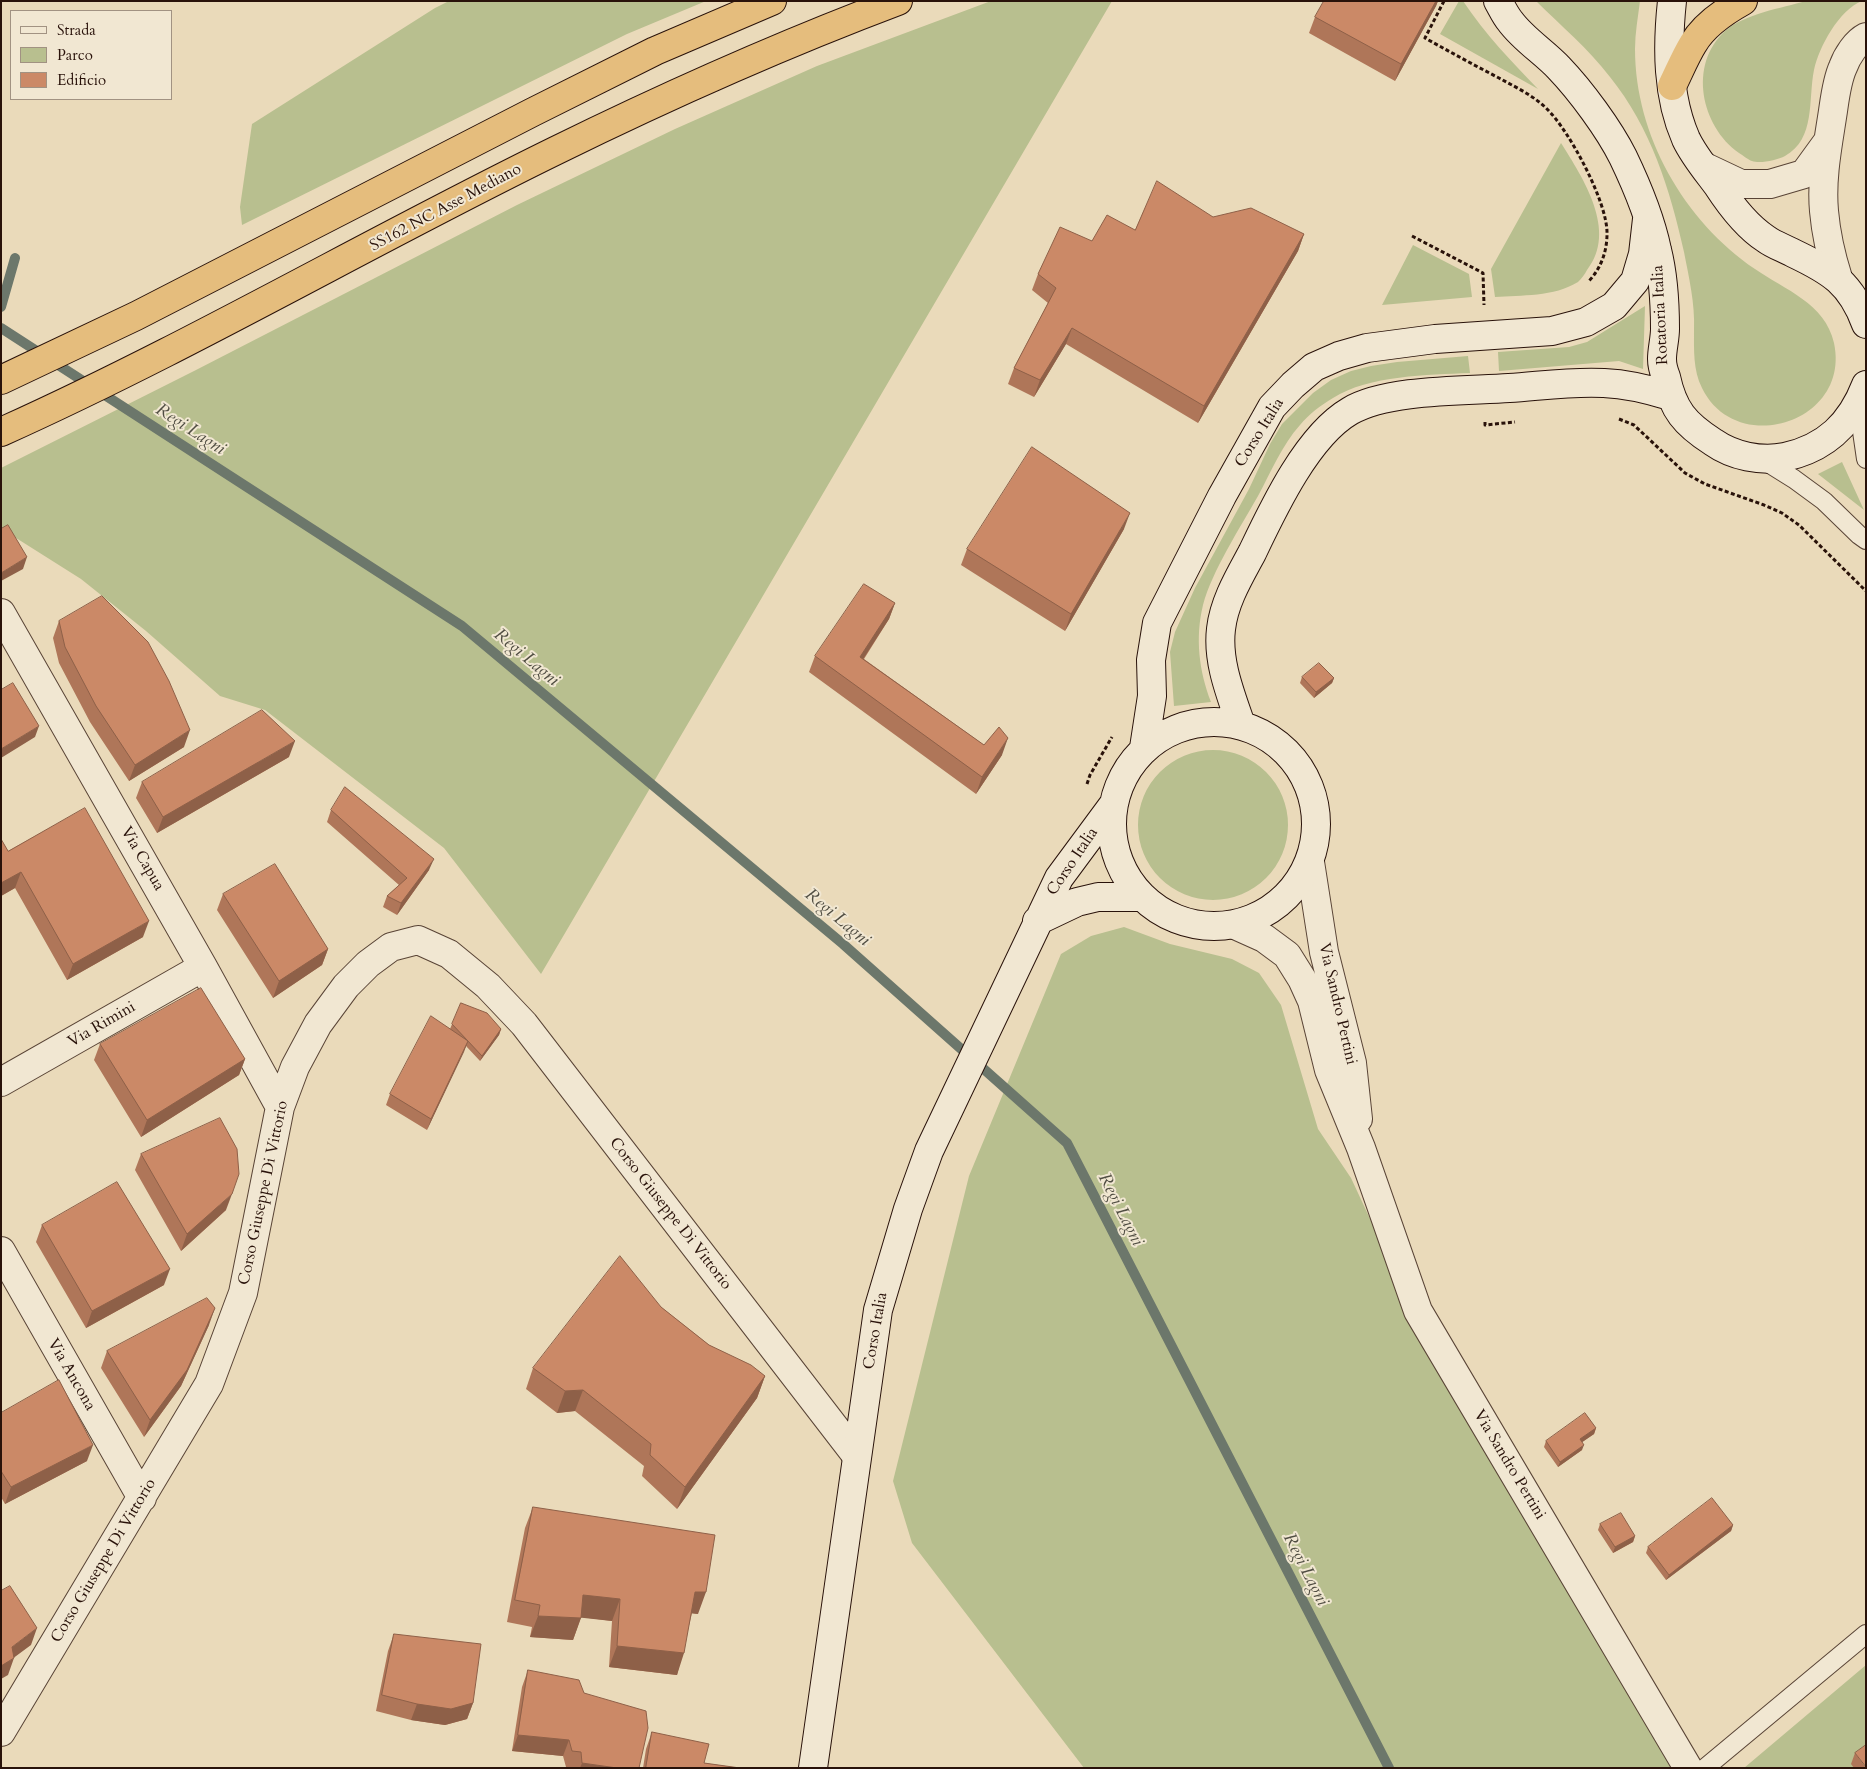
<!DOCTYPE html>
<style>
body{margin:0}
#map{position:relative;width:1867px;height:1769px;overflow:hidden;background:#eadaba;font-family:Cardo,serif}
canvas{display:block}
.frame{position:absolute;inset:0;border:2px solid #29120a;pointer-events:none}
.legend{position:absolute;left:10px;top:10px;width:162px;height:90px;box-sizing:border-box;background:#f1e7d2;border:1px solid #a19282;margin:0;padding:6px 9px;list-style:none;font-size:15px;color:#29120a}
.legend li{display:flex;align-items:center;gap:10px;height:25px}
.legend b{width:25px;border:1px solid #a19282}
</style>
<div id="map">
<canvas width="1867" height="1769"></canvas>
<div class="frame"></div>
<ul class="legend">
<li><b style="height:6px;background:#f1e7d2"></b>Strada</li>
<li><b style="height:14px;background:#b8bf8f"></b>Parco</li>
<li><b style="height:14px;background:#cb8967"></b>Edificio</li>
</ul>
</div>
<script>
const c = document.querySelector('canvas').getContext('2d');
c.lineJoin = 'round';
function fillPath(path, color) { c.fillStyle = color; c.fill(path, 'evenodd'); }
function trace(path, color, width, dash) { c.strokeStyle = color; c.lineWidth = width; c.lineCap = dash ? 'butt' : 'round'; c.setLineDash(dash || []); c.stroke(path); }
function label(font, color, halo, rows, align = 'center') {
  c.font = font + ' Cardo,serif'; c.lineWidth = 4; c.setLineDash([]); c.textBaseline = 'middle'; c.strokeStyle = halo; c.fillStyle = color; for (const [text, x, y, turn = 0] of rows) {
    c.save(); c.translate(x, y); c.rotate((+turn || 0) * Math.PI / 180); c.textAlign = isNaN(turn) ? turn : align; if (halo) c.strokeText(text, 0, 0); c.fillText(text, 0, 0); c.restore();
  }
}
fillPath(new Path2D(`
 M 449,1 L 706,1 L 627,34 L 242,225 L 240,207 L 252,124 L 435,8 Z
 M 991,1 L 1112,1 L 541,974 L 444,848 L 265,710 L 220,696 L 146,631 L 81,579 L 5,531 L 1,533 L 1,468 L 196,370 L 517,205 L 675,129 L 817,66 Z
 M 1459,1 L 1463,1 C 1485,34 1511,61 1538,89 L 1440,34 Z
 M 1536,1 L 1640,1 C 1638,17 1635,33 1635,49 C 1635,135 1684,221 1755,269 C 1785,290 1825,303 1834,343 C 1851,423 1736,458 1702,388 C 1693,370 1694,350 1694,330 C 1695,303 1689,278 1684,252 C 1670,189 1651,128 1610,77 C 1588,48 1561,26 1536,1 Z
 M 1806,1 L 1862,1 C 1839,10 1819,47 1814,70 C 1808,99 1816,139 1785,156 C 1777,160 1760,164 1752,161 C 1748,160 1743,155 1739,153 C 1701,126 1688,65 1725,31 C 1744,14 1782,8 1806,1 Z
 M 1561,143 C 1583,178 1618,231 1587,270 C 1585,274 1581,279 1578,282 C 1554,297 1521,295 1495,297 L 1491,269 Z
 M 1413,245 L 1469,274 L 1472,297 L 1382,305 Z
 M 1645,306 L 1643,369 L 1619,361 L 1499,371 L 1498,352 L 1569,347 L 1587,342 Z
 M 1468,356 L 1470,373 C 1428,375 1369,375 1333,398 C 1321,405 1309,414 1300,425 C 1282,445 1271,472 1258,496 C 1240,528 1212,571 1203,605 C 1195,638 1199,671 1211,702 L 1174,706 L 1170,652 L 1175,632 L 1195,588 L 1249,489 L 1270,444 L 1282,424 L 1313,393 L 1331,380 L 1351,371 L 1371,366 L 1397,362 Z
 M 1842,462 L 1864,510 L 1818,474 Z
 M1138 825a75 75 0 1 1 150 0a75 75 0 1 1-150 0Z
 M 1124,927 L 1170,944 L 1232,959 L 1259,973 L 1281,1005 L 1318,1129 L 1351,1178 L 1412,1309 L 1682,1768 L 1084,1768 L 912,1543 L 893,1481 L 969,1176 L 1061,954 L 1091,936 Z
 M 1866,1665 L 1866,1768 L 1744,1768 Z`), '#b8bf8f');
trace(new Path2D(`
 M 1,307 L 15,258
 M 1,328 L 462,626 L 843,944 L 1067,1143 L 1389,1768`), '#6c776b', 10);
const service = new Path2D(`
 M 1858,404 L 1866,459
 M 1762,459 L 1794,479 L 1824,501 L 1859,535 L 1866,540
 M 1705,1768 L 1866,1634`);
const minor = new Path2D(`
 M 1705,167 L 1741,184 L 1770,184 L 1804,174 L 1828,141
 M 1838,278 C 1831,256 1826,234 1824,211 C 1821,178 1828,144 1833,111 C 1835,97 1837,80 1843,67 C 1847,56 1856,42 1866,37
 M 1,613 L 203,967 L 280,1107
 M 1310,862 L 1324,952 L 1352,1063 L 1358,1119
 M 1235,925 L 1264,938 L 1287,955 L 1302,979 L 1312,1001 L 1329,1070 L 1361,1148 L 1418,1311 L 1688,1768
 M 1,1082 L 203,967
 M 1,1251 L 142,1498
 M 1,1732 L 209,1384 L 243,1293 L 280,1107 L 295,1067 L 318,1024 L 346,986 L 368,964 L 391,947 L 418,940 L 449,954 L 488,986 L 524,1024 L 856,1455`);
const secondary = new Path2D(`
 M 1498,1 C 1502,8 1505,15 1510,21 C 1523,39 1544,52 1559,68 C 1581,91 1609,129 1623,157 C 1636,184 1651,221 1657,250 C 1663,274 1665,303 1665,329 C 1665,339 1662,349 1662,359 C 1662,365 1664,372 1666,377 C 1673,410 1685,424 1713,442 C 1733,456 1761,462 1785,457 C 1826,448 1851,424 1866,385
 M 1672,1 C 1667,47 1667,96 1686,139 C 1694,156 1707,171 1718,186 C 1731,206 1746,226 1766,239 C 1774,245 1784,248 1793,253 C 1831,271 1851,283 1866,324
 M1112 824a102 102 0 1 1 204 0a102 102 0 1 1-204 0Z
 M 1241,725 C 1231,695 1217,662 1221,629 C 1224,602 1239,577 1252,553 C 1273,509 1307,436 1350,411 C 1387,389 1465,391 1509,388 C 1540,386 1573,381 1604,383 C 1627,384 1648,389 1670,396
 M 1144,748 L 1152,696 L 1151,660 L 1157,623 L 1222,496 L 1272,407 L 1293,385 L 1314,367 L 1339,356 L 1367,348 L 1435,339 L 1552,331 L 1586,322 L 1614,306 L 1635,281 L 1643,254 L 1647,219
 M 1037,921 L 1077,902 L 1098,897 L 1142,897
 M 813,1768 L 878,1310 L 908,1209 L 929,1151 L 1059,878 L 1113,805`);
const trunk = new Path2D(`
 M 1672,86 C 1679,72 1685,57 1693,44 C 1704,25 1725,11 1743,1
 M 1,380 L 136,316 L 533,112 L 655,51 L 772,1
 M 1,432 C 190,347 369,242 555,151 C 667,96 781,45 898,1`);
trace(service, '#594436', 20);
trace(minor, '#594436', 30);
trace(secondary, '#29120a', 30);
trace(trunk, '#29120a', 30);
trace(new Path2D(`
 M 1444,1 L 1425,38 C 1450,52 1474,65 1499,78 C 1515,87 1533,95 1547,109 C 1569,130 1608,203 1607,234 C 1607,251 1601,269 1588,282
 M 1412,236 L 1483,273 L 1484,305
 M 1619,419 L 1634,425 L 1685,473 L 1705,484 L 1764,505 L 1782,513 L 1799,525 L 1866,591
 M 1485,422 L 1485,425 L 1515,422
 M 1087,784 L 1090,775 L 1112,737`), '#29120a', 3, [4, 2.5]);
trace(service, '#f1e7d2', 18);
trace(minor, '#f1e7d2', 28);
trace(secondary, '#f1e7d2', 28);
trace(trunk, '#e5bd7d', 28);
fillPath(new Path2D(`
 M 1324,1 L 1438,1 L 1436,6 L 1395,81 L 1309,33 L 1315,17 Z
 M 1213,217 L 1304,234 L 1298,251 L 1198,423 L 1066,344 L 1034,397 L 1008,384 L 1014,368 L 1048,303 L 1032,290 L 1038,274 L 1092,241 L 1135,230 Z
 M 1124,529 L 1065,631 L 961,565 L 967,549 Z
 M 895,603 L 889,619 L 864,659 L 984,745 L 1002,755 L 976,794 L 809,672 L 815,656 Z
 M 59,621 L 184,747 L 129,781 L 90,722 L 59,663 L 53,638 Z
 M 1302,677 L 1334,678 L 1332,683 L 1314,698 L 1300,683 Z
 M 289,757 L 157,833 L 136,798 L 142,782 Z
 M 331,810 L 429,870 L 397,915 L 383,907 L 387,896 L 399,885 L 327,822 Z
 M 1,839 L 8,851 L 143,937 L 67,980 L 15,888 L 1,896 Z
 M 223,894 L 328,949 L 322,965 L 273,998 L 217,910 Z
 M 461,1003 L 501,1029 L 499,1035 L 480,1061 L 466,1046 L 427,1130 L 386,1105 L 390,1094 L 450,1029 Z
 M 100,1044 L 245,1059 L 239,1075 L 141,1137 L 94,1060 Z
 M 141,1154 L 226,1210 L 181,1251 L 135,1170 Z
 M 42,1225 L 164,1285 L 86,1328 L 36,1242 Z
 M 661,1307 L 709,1345 L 765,1376 L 757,1398 L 677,1509 L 642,1476 L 644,1466 L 575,1411 L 557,1413 L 526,1389 L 533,1368 Z
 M 209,1325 L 181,1386 L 144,1437 L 101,1368 L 107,1351 Z
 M 1,1413 L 87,1461 L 5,1504 L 1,1497 Z
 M 1596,1428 L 1594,1434 L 1582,1442 L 1582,1450 L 1558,1467 L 1544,1447 L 1546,1441 Z
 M 533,1507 L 698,1614 L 692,1613 L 677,1675 L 609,1667 L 612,1621 L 581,1617 L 573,1640 L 530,1637 L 532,1627 L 507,1622 L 525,1528 Z
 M 1600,1524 L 1635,1536 L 1633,1542 L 1613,1553 L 1598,1530 Z
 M 1733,1525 L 1731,1531 L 1666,1580 L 1646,1553 L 1648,1547 Z
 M 394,1634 L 473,1703 L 467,1719 L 445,1725 L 411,1720 L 376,1711 L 388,1651 Z
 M 528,1670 L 584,1693 L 639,1768 L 568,1768 L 566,1767 L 563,1756 L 512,1751 L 522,1687 Z
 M 652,1732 L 704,1763 L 740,1768 L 643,1768 L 646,1749 Z
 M 1855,1753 L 1866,1768 L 1854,1768 L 1851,1764 Z`), '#af7659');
fillPath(new Path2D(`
 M 1436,1 L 1438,1 L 1436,6 L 1395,81 L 1401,64 Z
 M 1304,234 L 1298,251 L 1198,423 L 1204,406 Z
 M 1072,328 L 1066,344 L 1034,397 L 1040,380 Z
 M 1130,513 L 1124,529 L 1065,631 L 1071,614 Z
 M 27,557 L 23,569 L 1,581 L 1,573 Z
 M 895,603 L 889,619 L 854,673 L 860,657 Z
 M 1334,678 L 1332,683 L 1314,698 L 1316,692 Z
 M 39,726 L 35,737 L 1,758 L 1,749 Z
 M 190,730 L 184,747 L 129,781 L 135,765 Z
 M 1008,738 L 1002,755 L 976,794 L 982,777 Z
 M 295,741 L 289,757 L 157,833 L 163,817 Z
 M 434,859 L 429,870 L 397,915 L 401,903 Z
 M 21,872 L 15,888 L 1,896 L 1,883 Z
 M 149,921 L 143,937 L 67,980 L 73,964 Z
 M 328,949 L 322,965 L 273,998 L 279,981 Z
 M 501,1029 L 499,1035 L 480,1061 L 482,1056 Z
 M 468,1041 L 464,1052 L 427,1130 L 431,1119 Z
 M 245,1059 L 239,1075 L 141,1137 L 147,1120 Z
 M 232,1194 L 226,1210 L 181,1251 L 187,1234 Z
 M 170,1269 L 164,1285 L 86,1328 L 92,1311 Z
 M 215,1308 L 209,1325 L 181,1386 L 144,1437 L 150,1420 Z
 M 765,1376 L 757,1398 L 677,1509 L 685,1487 Z
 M 583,1390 L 575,1411 L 557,1413 L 565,1391 Z
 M 1596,1428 L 1594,1434 L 1578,1445 L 1580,1439 Z
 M 93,1445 L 87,1461 L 5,1504 L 11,1487 Z
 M 1584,1445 L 1582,1450 L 1558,1467 L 1560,1462 Z
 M 1733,1525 L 1731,1531 L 1666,1580 L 1669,1575 Z
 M 1635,1536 L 1633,1542 L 1613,1553 L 1615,1547 Z
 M 695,1592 L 706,1592 L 698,1614 L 688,1613 Z
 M 583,1595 L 620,1599 L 612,1621 L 575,1617 Z
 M 538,1616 L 581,1618 L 573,1640 L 530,1637 Z
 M 37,1628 L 31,1645 L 8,1662 L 14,1658 L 8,1675 L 1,1679 L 1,1666 L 12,1647 Z
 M 617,1646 L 684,1653 L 677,1675 L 609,1667 Z
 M 473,1703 L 467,1719 L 445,1725 L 411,1720 L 417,1704 Z
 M 518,1735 L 569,1740 L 563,1756 L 512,1751 Z
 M 582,1763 L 617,1768 L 580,1768 Z`), '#8e6048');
const building = new Path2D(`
 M 1324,1 L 1436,1 L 1401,64 L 1315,17 Z
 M 1157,181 L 1213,217 L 1251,208 L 1304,234 L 1204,406 L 1072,328 L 1040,380 L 1014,368 L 1056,288 L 1038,274 L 1060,227 L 1092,241 L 1107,215 L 1135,230 Z
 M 1032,447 L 1130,513 L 1071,614 L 967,549 Z
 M 8,525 L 27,557 L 1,573 L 1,529 Z
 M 864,584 L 895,603 L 860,657 L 984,745 L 999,727 L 1008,738 L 982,777 L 815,656 Z
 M 102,596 L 148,642 L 169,681 L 190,730 L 135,765 L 96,706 L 65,647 L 59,621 Z
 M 1319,663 L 1334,678 L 1316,692 L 1302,677 Z
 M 13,683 L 39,726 L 1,749 L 1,690 Z
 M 262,710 L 295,741 L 163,817 L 142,782 Z
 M 345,787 L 434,859 L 401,903 L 387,896 L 407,878 L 331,810 Z
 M 85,808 L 149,921 L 73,964 L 21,872 L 1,883 L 1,839 L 8,851 Z
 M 275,864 L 328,949 L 279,981 L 223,894 Z
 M 201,988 L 245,1059 L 147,1120 L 100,1044 Z
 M 461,1003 L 487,1013 L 501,1029 L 482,1056 L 452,1024 Z
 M 431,1016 L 468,1041 L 431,1119 L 390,1094 Z
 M 220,1118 L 237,1149 L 239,1174 L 232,1194 L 187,1234 L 141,1154 Z
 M 117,1182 L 170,1269 L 92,1311 L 42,1225 Z
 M 620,1256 L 661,1307 L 709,1345 L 751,1365 L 765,1376 L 685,1487 L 650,1455 L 651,1444 L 583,1390 L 565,1391 L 533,1368 Z
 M 207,1298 L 215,1308 L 187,1370 L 150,1420 L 107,1351 Z
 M 59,1380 L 93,1445 L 11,1487 L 1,1471 L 1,1413 Z
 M 1585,1413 L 1596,1428 L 1580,1439 L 1584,1445 L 1560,1462 L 1546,1441 Z
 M 1712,1498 L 1733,1525 L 1669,1575 L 1648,1547 Z
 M 533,1507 L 715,1535 L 706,1592 L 695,1592 L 684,1653 L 617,1646 L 620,1599 L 583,1595 L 581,1618 L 538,1616 L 540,1605 L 515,1600 Z
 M 1621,1513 L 1635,1536 L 1615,1547 L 1600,1524 Z
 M 10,1586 L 37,1628 L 12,1647 L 14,1658 L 1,1666 L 1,1591 Z
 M 394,1634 L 481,1644 L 473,1703 L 451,1709 L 417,1704 L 382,1695 Z
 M 528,1670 L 579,1680 L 584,1693 L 646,1711 L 648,1728 L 639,1768 L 617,1768 L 582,1763 L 581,1752 L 572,1751 L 569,1740 L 518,1735 Z
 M 652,1732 L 709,1744 L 704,1763 L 740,1768 L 646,1768 Z
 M 1866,1745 L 1866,1767 L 1855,1753 Z`);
fillPath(building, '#cb8967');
trace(building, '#8e6048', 1);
label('16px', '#29120a', '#f1e7d2', [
 ["SS162 NC Asse Mediano",446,208,-28],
 ["Rotatoria Italia",1661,315,-93],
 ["Corso Italia",1260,433,-58],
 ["Via Capua",142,859,60],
 ["Corso Italia",1073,862,-56],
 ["Via Sandro Pertini",1337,1004,77],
 ["Via Rimini",102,1025,-30],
 ["Corso Giuseppe Di Vittorio",264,1193,-78],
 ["Corso Giuseppe Di Vittorio",670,1214,52],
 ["Corso Italia",876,1331,-80],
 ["Via Ancona",71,1375,60],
 ["Via Sandro Pertini",1509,1465,59],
 ["Corso Giuseppe Di Vittorio",104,1561,-59]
]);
label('italic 18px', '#504d42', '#f1e7d2', [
 ["Regi Lagni",190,430,33],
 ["Regi Lagni",526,658,40],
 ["Regi Lagni",837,918,40],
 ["Regi Lagni",1120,1210,63],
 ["Regi Lagni",1305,1570,63]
]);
</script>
